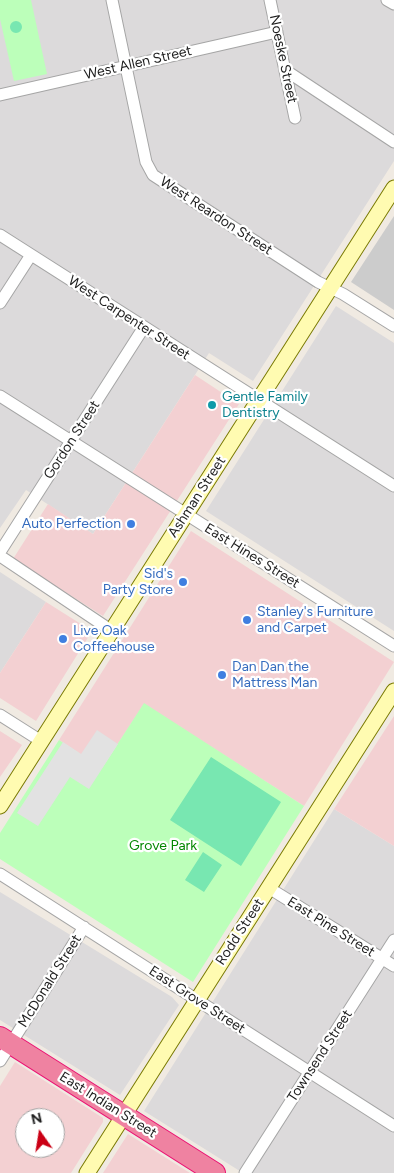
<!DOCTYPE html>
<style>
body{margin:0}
#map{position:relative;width:394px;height:1173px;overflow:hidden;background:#f0eae2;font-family:Figtree,sans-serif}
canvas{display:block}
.north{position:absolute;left:15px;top:1108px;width:50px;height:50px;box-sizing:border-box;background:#fff;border:1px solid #a5a5a5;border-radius:50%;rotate:347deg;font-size:14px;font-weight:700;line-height:20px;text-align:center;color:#1e1e1e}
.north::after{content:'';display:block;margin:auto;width:18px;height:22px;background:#cb0015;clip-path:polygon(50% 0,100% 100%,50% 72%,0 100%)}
</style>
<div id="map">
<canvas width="394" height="1173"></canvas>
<div class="north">N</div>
</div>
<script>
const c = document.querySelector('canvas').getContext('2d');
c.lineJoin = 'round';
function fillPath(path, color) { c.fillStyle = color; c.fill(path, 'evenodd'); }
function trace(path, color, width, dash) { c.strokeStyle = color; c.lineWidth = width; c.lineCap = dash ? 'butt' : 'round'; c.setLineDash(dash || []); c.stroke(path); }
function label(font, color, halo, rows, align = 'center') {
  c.font = font + ' Figtree,sans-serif'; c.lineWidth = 4.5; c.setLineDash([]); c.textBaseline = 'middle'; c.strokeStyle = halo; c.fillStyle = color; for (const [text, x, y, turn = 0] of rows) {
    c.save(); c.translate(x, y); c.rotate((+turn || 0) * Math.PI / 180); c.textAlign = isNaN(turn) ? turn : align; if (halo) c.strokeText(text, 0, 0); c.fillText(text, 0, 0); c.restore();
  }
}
fillPath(new Path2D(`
 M 0,0 L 394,0 L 394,161 L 253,381 L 209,353 L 93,534 L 26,490 L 0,528 Z
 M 336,306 L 394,343 L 394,631 L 206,511 Z
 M 0,572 L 46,602 L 0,673 Z
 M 334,809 L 394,846 L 394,1173 L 243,1173 L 144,1111 Z
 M 0,892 L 172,997 L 179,1005 L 120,1095 L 0,1020 Z`), '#dcdadb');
fillPath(new Path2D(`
 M 195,375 L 239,404 L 103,616 L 13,559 L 48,504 L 93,534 Z
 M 191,531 L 394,662 L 304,806 L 144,704 L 102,768 L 59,740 Z
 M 46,602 L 92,631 L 36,721 L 0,698 L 0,673 Z
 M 394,716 L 394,846 L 334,809 Z
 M 0,731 L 22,745 L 0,777 Z
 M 15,1062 L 103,1118 L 103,1122 L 71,1173 L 0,1173 L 0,1086 ZM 25,1118 L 55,1118 L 55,1148 L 25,1148 Z
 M 128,1134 L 190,1173 L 103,1173 Z`), '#f3d0d2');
fillPath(new Path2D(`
 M 394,216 L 394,310 L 351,282 Z`), '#ccc');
fillPath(new Path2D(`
 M 0,0 L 31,0 L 47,74 L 14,81 L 0,19 Z
 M 144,703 L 304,806 L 193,982 L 0,859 L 0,833 L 59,740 L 102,768 Z`), '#bcffba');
fillPath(new Path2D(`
 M10 27a6 6 0 1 1 12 0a6 6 0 1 1-12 0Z
 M 211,757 L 281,802 L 241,866 L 170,820 Z
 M 203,852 L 222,865 L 204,892 L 185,880 Z`), '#78e7b1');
fillPath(new Path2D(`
 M 97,730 L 118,744 L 89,789 L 70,777 L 38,826 L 17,813 L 63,742 L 81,754 Z`), '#e2e2e2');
const street = new Path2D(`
 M 112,0 L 146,162 L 153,175 L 318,282 L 343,294 L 394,326
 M 270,0 L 295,118
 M 387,0 L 394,4
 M 285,70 L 394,142
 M 0,95 L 277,32
 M 0,235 L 394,486
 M 0,303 L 31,255
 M 0,396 L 394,646
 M 0,552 L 144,327
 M 0,556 L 112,631
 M 0,715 L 41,741
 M 0,874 L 394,1126
 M 269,888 L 394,966
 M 0,1061 L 84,927
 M 245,1173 L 394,940`);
const secondary = new Path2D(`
 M 0,806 L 394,188
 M 87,1173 L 394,691`);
const highway = new Path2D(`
 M 0,1037 L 215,1173`);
trace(street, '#a5a5a5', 13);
trace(secondary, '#797900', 17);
trace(highway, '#eb1273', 22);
trace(street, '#fff', 11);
trace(secondary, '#fffbb1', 15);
trace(highway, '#ef82a1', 20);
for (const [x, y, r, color] of [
 [212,405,5,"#0f9aa8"],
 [131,524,5,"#3f7fe0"],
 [183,582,5,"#3f7fe0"],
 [247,620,5,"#3f7fe0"],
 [63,639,5,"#3f7fe0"],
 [222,675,5,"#3f7fe0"]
]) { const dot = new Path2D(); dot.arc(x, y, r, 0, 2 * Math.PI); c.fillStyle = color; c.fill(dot); trace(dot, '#fff', 2); }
label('14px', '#1e1e1e', '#fff', [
 ["Noeske Street",283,59,78],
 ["West Allen Street",138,63,-13],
 ["West Reardon Street",216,216,33],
 ["West Carpenter Street",129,318,33],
 ["Gordon Street",72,440,-57],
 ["Ashman Street",197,497,-57],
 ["East Hines Street",252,556,32],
 ["East Pine Street",331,927,32],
 ["Rodd Street",240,932,-57],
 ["McDonald Street",50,981,-58],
 ["East Grove Street",197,1000,33],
 ["Townsend Street",320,1056,-57],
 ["East Indian Street",108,1105,32]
]);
label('14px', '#0d838f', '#fff', [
 ["Gentle Family",222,397],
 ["Dentistry",222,413]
], 'left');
label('14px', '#366cbe', '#fff', [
 ["Auto Perfection",121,524,"right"],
 ["Sid's",173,574,"right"],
 ["Party Store",173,590,"right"],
 ["Stanley's Furniture",257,612],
 ["and Carpet",257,628],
 ["Live Oak",73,631],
 ["Coffeehouse",73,647],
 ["Dan Dan the",232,667],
 ["Mattress Man",232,683]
], 'left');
label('14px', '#038700', '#fff', [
 ["Grove Park",163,846]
]);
</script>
